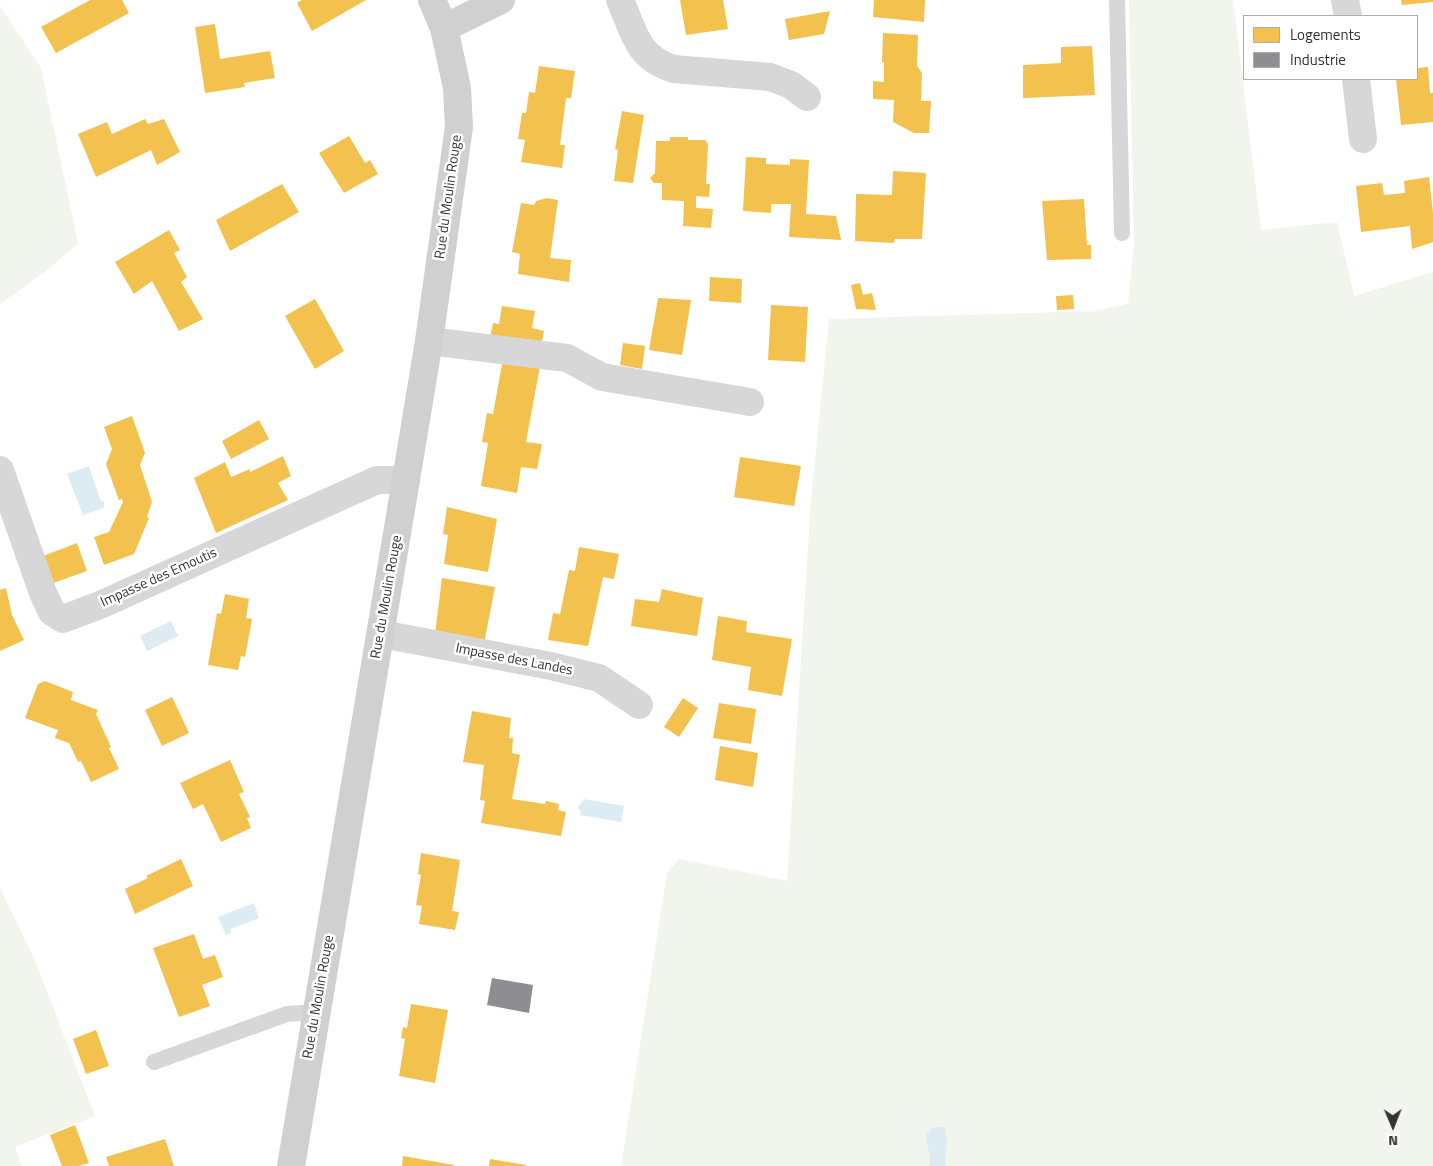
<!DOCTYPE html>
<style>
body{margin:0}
#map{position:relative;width:1433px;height:1166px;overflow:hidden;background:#fff;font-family:"Titillium Web",sans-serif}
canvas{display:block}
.legend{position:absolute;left:1243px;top:15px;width:175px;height:65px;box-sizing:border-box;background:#fff;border:1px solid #adadad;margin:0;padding:6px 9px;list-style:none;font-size:15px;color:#333}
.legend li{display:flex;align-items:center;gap:10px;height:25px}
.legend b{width:25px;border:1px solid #adadad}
.north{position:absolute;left:1368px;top:1101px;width:50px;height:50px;-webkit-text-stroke:4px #fff;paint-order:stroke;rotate:179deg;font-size:14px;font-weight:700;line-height:20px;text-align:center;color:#333}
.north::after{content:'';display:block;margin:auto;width:18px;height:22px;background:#333;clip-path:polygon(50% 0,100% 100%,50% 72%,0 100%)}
</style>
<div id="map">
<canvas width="1433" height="1166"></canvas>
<ul class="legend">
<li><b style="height:14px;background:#f2c14e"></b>Logements</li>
<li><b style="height:14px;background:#8d8d92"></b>Industrie</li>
</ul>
<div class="north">N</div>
</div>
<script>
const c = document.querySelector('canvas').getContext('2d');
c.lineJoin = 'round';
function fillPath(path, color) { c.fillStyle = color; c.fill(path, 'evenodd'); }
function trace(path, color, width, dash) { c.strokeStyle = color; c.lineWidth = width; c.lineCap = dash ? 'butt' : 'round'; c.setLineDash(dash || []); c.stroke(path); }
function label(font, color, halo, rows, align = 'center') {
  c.font = font + ' "Titillium Web",sans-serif'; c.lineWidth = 5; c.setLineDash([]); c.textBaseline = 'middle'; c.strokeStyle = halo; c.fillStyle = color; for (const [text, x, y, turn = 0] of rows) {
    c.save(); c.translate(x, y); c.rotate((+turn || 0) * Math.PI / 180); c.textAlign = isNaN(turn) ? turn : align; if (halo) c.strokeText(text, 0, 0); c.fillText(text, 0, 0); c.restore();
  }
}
fillPath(new Path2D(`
 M 1129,0 L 1233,0 L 1261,230 L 1337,222 L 1354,296 L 1433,272 L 1433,1166 L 621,1166 L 667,873 L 679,859 L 787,881 L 811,500 L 829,319 L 1094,311 L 1128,304 L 1134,243 Z
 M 0,6 L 41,68 L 78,243 L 45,272 L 0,304 Z
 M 0,888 L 34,958 L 95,1116 L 15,1147 L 22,1166 L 0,1166 Z`), '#f1f5ed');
fillPath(new Path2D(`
 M 89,466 L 101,502 L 104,501 L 104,508 L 83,515 L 67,474 Z
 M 171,621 L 178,636 L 147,651 L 140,636 Z
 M 583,799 L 624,806 L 621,822 L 580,815 L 581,811 L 578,809 L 578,806 L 582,803 Z
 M 254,903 L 259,918 L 230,929 L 231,933 L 226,935 L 218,917 Z
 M 941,1127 L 945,1128 L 947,1138 L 945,1166 L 929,1166 L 930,1160 L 926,1135 L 932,1128 Z`), '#ddebf3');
fillPath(new Path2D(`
 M 90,0 L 122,0 L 129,13 L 56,53 L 41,27 Z
 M 302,0 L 366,0 L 312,31 L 297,3 Z
 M 680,0 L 723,0 L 728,29 L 686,35 Z
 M 874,0 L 925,0 L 924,22 L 873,17 Z
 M 1401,0 L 1433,0 L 1433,2 L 1402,5 Z
 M 830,11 L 824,34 L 789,40 L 785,19 Z
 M 215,24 L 220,59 L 270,51 L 275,78 L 244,83 L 245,87 L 205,93 L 195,27 Z
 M 883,33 L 918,35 L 917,66 L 922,73 L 921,101 L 931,101 L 929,133 L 914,133 L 893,122 L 894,100 L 873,99 L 873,81 L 884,82 L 884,62 L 882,62 Z
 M 1092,46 L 1095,95 L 1023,98 L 1023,65 L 1061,63 L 1061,47 Z
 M 539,66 L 575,71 L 571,98 L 566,98 L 560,145 L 565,145 L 562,168 L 521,162 L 525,140 L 518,139 L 522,113 L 526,113 L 529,92 L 535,93 Z
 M 1428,67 L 1430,93 L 1433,93 L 1433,122 L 1401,125 L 1396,79 L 1417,79 L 1417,68 Z
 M 622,111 L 644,115 L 633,183 L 614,181 L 618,150 L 615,149 Z
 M 145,119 L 148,124 L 164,119 L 180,152 L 157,165 L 151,150 L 96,177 L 78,134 L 107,122 L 112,134 Z
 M 349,136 L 365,163 L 370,160 L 378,174 L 344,193 L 319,153 Z
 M 670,137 L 688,137 L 688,140 L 705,140 L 708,144 L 706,184 L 710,184 L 709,197 L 696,196 L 696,208 L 713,209 L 711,228 L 683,226 L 684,201 L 662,200 L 662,183 L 654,183 L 650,178 L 655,173 L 656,141 L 670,141 Z
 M 746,157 L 766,158 L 766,164 L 790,165 L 790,159 L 809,160 L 806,214 L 836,216 L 841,240 L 789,237 L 791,204 L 771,204 L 771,213 L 743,211 Z
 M 893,171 L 926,173 L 922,239 L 895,239 L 894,243 L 855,241 L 856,194 L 892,195 Z
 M 1429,177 L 1433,213 L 1433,242 L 1412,249 L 1410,226 L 1361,232 L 1356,186 L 1382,183 L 1384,195 L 1405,193 L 1404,181 Z
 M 282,184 L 299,212 L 230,251 L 216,220 Z
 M 547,198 L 558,200 L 550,258 L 571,260 L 569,282 L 518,274 L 520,254 L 512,252 L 521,203 L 534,205 L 536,201 Z
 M 1084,199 L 1087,245 L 1091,245 L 1091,259 L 1047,260 L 1042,201 Z
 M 169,230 L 180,250 L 174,253 L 187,277 L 181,282 L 203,319 L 179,331 L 152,281 L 134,294 L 115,262 Z
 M 710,277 L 742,279 L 741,303 L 709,301 Z
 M 860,283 L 863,295 L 872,293 L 876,310 L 856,309 L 851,285 Z
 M 1073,295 L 1074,309 L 1057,310 L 1056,296 Z
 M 658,298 L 691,300 L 682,355 L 649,350 Z
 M 315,299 L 344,351 L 315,369 L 285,316 Z
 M 771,305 L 808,307 L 805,362 L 768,360 Z
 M 502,306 L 535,311 L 532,328 L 544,331 L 541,346 L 490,338 L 493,323 L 499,324 Z
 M 623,343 L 645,346 L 642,369 L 620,365 Z
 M 503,359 L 540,366 L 526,442 L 542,444 L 537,469 L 521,467 L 517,493 L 481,486 L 488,443 L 482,442 L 487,413 L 493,414 Z
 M 132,416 L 145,453 L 140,465 L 152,502 L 147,517 L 149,518 L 134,554 L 104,565 L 94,537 L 109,532 L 123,502 L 122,499 L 119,500 L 106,464 L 112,449 L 104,427 Z
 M 259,420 L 269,439 L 231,459 L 222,441 Z
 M 283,456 L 291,476 L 278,483 L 288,500 L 216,533 L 194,478 L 225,462 L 231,477 L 250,469 L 250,472 Z
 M 740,457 L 801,466 L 794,506 L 734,497 Z
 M 447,507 L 497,519 L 488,572 L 444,564 L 448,535 L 443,534 Z
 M 77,543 L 87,571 L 53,583 L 43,556 Z
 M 579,547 L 619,554 L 614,579 L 603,577 L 588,646 L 548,640 L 553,613 L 560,614 L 569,570 L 575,571 Z
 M 442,578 L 495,587 L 484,643 L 435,634 Z
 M 6,588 L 12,615 L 24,640 L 0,651 L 0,590 Z
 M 662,589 L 703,598 L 697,636 L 631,626 L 635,599 L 659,602 Z
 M 225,594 L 249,599 L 246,618 L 252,619 L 245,657 L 241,656 L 238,670 L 208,665 L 217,613 L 221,614 Z
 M 718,616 L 747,621 L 746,632 L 792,639 L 782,696 L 748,690 L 751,667 L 712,660 Z
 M 45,681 L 73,692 L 71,700 L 98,710 L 96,714 L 111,747 L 109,748 L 119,769 L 91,782 L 81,761 L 78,762 L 69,743 L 55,738 L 58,730 L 25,718 L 38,684 Z
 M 172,697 L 189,733 L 162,746 L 145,710 Z
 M 683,698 L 698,708 L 679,737 L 664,727 Z
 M 719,703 L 756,709 L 751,744 L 713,738 Z
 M 472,711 L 511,718 L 509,738 L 513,738 L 512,753 L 520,755 L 512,799 L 545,804 L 546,801 L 559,804 L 558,810 L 566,812 L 561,836 L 481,823 L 485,801 L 480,800 L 484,765 L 463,762 Z
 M 720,746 L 758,753 L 753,787 L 715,780 Z
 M 230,760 L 244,792 L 239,794 L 250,817 L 247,818 L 251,828 L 221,842 L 203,804 L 193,809 L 180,783 Z
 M 421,853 L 460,860 L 452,911 L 459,912 L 455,930 L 419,924 L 422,906 L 416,905 L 421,875 L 418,874 Z
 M 181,859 L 193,886 L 135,914 L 125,889 L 148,878 L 146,876 Z
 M 194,934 L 203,959 L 215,955 L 223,977 L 202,985 L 210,1006 L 179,1017 L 153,948 Z
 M 411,1004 L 448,1010 L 435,1083 L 399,1076 L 405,1039 L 401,1038 L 403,1027 L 407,1028 Z
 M 96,1030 L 109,1066 L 86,1074 L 73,1039 Z
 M 75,1125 L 89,1163 L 78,1166 L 62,1166 L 50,1135 Z
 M 165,1139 L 174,1166 L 109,1166 L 106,1157 Z
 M 403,1156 L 454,1165 L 454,1166 L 402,1166 Z
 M 490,1159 L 526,1165 L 526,1166 L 489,1166 Z`), '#f2c14e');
fillPath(new Path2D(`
 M 492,978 L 533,985 L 529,1013 L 487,1005 Z`), '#8d8d92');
trace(new Path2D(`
 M 1117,0 L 1122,233
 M 154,1062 L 287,1014 L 316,1012`), '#d7d7d7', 16);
trace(new Path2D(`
 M 620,0 C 634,32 637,58 674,69 L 770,77 L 791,85 L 807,97
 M 1345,0 L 1348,16
 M 1356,79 L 1363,139
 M 429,341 L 567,358 L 602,377 L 750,402
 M 0,470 L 43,593 L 52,612 L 63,619 L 100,605 L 377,480 L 406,480
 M 381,634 L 551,666 L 599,678 L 639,705`), '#d7d7d7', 28);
trace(new Path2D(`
 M 444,28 L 501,0
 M 291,1166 L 406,480 L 429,341 L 459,127 L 457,88 L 451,60 L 444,28 L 432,0`), '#d0d0d0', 28);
label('14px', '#333', '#fff', [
 ["Rue du Moulin Rouge",449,197,-82],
 ["Impasse des Emoutis",159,578,-24],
 ["Rue du Moulin Rouge",387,597,-80],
 ["Impasse des Landes",514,660,11],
 ["Rue du Moulin Rouge",319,997,-80]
]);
</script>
